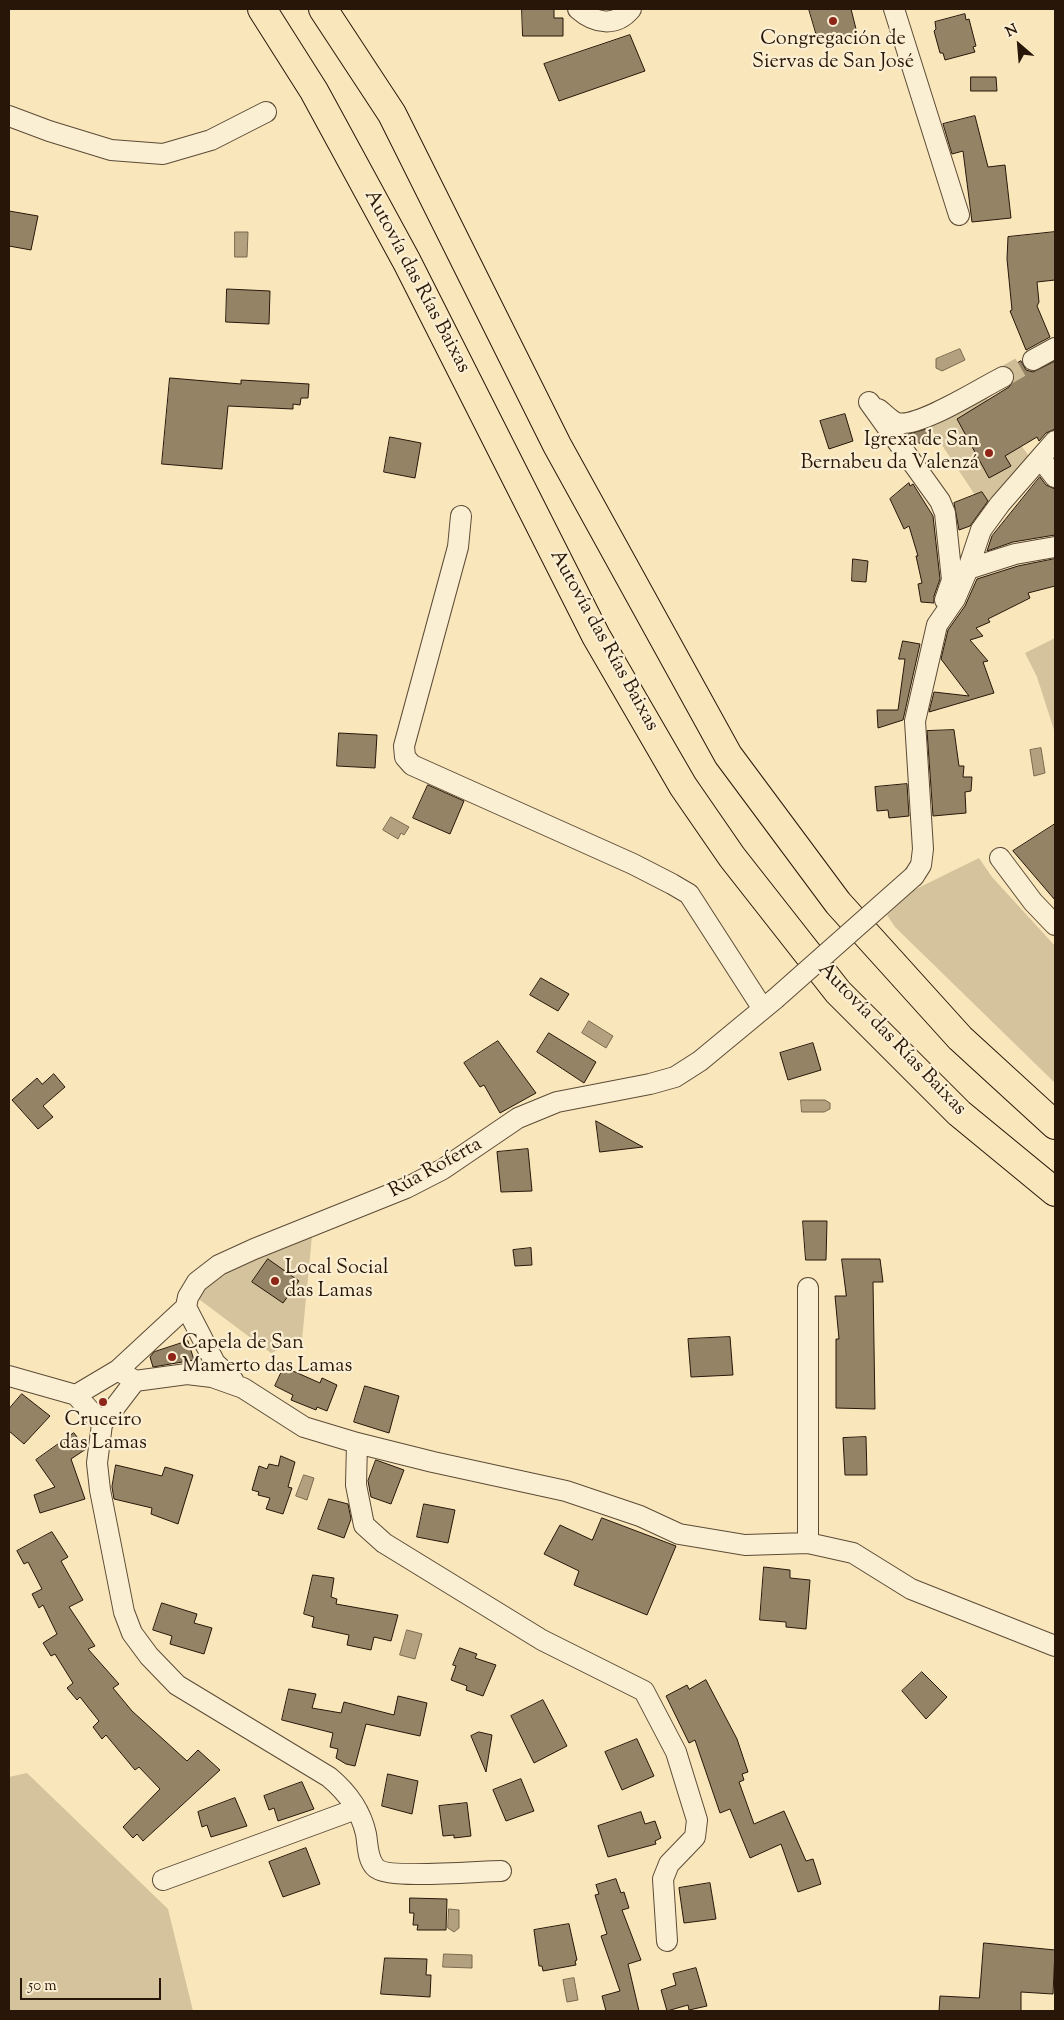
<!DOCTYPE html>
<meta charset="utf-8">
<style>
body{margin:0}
#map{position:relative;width:1064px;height:2020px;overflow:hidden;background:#f9e6bb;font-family:"Sorts Mill Goudy",serif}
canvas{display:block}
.frame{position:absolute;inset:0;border:10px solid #281709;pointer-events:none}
.north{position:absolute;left:994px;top:20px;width:50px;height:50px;-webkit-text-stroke:4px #fbefd3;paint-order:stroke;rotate:333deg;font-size:14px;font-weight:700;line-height:20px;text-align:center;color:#281709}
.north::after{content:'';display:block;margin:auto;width:18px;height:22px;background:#281709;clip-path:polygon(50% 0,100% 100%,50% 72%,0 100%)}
.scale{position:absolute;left:20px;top:1978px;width:141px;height:22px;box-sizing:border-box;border:2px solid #281709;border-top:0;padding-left:6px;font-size:15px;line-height:18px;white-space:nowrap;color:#281709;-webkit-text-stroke:4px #fbefd3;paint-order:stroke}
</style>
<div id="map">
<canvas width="1064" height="2020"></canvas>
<div class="frame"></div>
<div class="north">N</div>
<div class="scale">50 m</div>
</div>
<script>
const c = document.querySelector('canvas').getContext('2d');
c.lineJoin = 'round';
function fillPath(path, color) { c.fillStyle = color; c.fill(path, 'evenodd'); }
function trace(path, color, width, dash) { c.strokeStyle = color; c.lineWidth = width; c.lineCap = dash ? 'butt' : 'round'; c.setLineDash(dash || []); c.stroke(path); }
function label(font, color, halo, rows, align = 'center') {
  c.font = font + ' "Sorts Mill Goudy",serif'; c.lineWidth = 4.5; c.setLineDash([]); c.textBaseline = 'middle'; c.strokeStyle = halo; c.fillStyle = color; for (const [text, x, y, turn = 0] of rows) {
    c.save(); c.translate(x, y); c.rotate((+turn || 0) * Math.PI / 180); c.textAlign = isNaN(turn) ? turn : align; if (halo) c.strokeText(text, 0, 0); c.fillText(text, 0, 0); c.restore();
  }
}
fillPath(new Path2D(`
 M 983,393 L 1031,459 L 991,506 L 982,493 L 975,495 L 930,427 L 934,421 Z
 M 1055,638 L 1055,733 L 1037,677 L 1025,653 Z
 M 979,858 L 992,877 L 1055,946 L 1055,1083 L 895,927 L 887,915 L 914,890 Z
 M 312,1236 L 302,1340 L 271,1353 L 196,1297 C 221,1265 275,1249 312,1236 Z
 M 27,1773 L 168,1909 L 193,2011 L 9,2011 L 9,1777 Z`), '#d5c39d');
const water = new Path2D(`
 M 235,232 L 248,232 L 247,257 L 235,257 Z
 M 960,349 L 965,360 L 942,371 L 936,368 L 936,359 Z
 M 1041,748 L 1045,773 L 1034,776 L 1030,750 Z
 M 391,817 L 409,827 L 404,835 L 401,833 L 398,839 L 383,830 Z
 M 589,1021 L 613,1036 L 606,1048 L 582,1033 Z
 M 801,1100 L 825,1100 L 830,1103 L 830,1109 L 824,1112 L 802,1112 Z
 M 304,1475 L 314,1478 L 307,1500 L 296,1496 Z
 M 407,1630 L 422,1634 L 415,1659 L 400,1655 Z
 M 449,1909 L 459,1910 L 459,1928 L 454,1932 L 448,1928 Z
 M 444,1954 L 472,1955 L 472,1968 L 443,1967 Z
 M 574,1978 L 578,2000 L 567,2002 L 563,1980 Z`);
fillPath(water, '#b2a07e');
trace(water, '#7b694f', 1);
const building = new Path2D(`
 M 522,9 L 554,9 L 554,18 L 563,18 L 563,36 L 523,36 Z
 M 809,9 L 851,9 L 857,33 L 819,43 Z
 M 965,14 L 966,20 L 969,19 L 976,46 L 973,47 L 975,52 L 945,60 L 943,53 L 940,53 L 934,31 L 936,29 L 935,22 Z
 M 630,35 L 645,71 L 559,101 L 544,64 Z
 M 971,77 L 996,77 L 997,91 L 971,91 Z
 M 975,116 L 988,167 L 1005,165 L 1011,218 L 972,222 L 963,151 L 952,154 L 943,124 Z
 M 9,211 L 38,216 L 31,250 L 9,246 Z
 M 1055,232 L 1055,280 L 1037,282 L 1039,302 L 1037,306 L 1050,337 L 1026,350 L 1010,311 L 1012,310 L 1007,259 L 1008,237 Z
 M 227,289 L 270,291 L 269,324 L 226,322 Z
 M 1021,361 L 1026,370 L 1033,372 L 1055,361 L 1055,429 L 1046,433 L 1039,441 L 1037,437 L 1005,456 L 1011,466 L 989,478 L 957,419 L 1009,387 L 1015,378 L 1010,368 Z
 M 170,378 L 241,384 L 241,380 L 309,384 L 308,398 L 301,398 L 300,405 L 293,404 L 293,409 L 228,406 L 222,469 L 162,464 Z
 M 845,414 L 853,441 L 829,449 L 820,421 Z
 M 931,428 L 933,441 L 914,444 L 907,435 Z
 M 390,437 L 421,443 L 415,478 L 384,472 Z
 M 1040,477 L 1046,485 L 1055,489 L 1055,535 L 1013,542 L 987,551 L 992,536 Z
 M 909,483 L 910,486 L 913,484 L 933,516 L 940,579 L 934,596 L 934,603 L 921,602 L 918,584 L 922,583 L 916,556 L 918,556 L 909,526 L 904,529 L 890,499 Z
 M 982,492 L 988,501 L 970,526 L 959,530 L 954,503 Z
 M 853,559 L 868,561 L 866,582 L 852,581 Z
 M 1055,559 L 1055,586 L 1028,593 L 1030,598 L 988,619 L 990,622 L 976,628 L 983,636 L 970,640 L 988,661 L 983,662 L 994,693 L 929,712 L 934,692 L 969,696 L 941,659 L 948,630 L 965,606 L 977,579 L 1018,566 Z
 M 903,641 L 920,644 L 903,720 L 878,728 L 877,710 L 898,710 L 905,659 L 899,659 Z
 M 954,730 L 959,766 L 964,766 L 963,777 L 972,777 L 971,791 L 965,792 L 966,813 L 933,816 L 927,731 Z
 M 339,733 L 377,735 L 375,768 L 337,766 Z
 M 907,784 L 909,816 L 889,818 L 888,810 L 877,811 L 875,787 Z
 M 428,785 L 464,801 L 450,834 L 413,818 Z
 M 1055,824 L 1055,900 L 1013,851 Z
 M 541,978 L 569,994 L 558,1011 L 530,995 Z
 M 549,1033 L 596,1062 L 584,1083 L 537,1052 Z
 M 498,1041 L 536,1093 L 500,1113 L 484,1085 L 480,1087 L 464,1063 Z
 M 813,1043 L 821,1070 L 788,1080 L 780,1053 Z
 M 54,1074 L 65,1087 L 43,1106 L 53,1117 L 38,1129 L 12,1100 L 37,1078 L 42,1084 Z
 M 596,1121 L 643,1147 L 600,1152 Z
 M 528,1149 L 532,1191 L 501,1192 L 497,1152 Z
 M 803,1221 L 827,1221 L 826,1260 L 806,1260 Z
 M 531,1248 L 532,1265 L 515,1266 L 513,1250 Z
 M 268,1259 L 299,1281 L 283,1303 L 252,1282 Z
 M 842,1259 L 880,1259 L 883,1282 L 873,1282 L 875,1409 L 836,1408 L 836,1339 L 839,1339 L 835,1296 L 846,1296 Z
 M 730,1337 L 733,1375 L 691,1377 L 688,1339 Z
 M 188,1341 L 194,1360 L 153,1367 L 150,1357 L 154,1352 Z
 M 284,1367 L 320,1383 L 322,1378 L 337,1385 L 327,1411 L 317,1407 L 316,1410 L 291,1400 L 293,1395 L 275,1386 Z
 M 365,1386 L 399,1396 L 389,1433 L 354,1422 Z
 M 22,1394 L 50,1416 L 24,1444 L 9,1431 L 9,1409 Z
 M 74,1433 L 86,1449 L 71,1459 L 85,1499 L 40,1513 L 34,1495 L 55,1487 L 36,1460 Z
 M 866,1437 L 867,1475 L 845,1475 L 843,1438 Z
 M 281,1456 L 295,1462 L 288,1487 L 292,1488 L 283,1514 L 266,1509 L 270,1498 L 258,1495 L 259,1492 L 252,1490 L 259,1466 L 267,1469 L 269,1464 L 278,1466 Z
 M 376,1460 L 404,1470 L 391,1504 L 371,1497 L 368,1481 Z
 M 116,1465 L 162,1476 L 165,1467 L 193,1475 L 178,1524 L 151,1514 L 152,1508 L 114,1499 L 112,1487 Z
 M 329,1499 L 348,1504 L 351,1519 L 344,1538 L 318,1529 Z
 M 424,1504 L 455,1510 L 448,1543 L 417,1537 Z
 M 602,1518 L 676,1546 L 647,1615 L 574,1585 L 579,1571 L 544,1554 L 560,1525 L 592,1540 Z
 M 52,1532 L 68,1557 L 61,1561 L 83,1600 L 69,1607 L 95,1646 L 88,1649 L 119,1684 L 113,1688 L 132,1711 L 187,1761 L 198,1750 L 220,1770 L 143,1841 L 137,1834 L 133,1838 L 123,1827 L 160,1789 L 139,1767 L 135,1770 L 106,1735 L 102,1739 L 93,1727 L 99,1721 L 80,1697 L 77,1700 L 67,1688 L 73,1683 L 55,1654 L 51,1656 L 43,1643 L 57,1634 L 43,1605 L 39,1608 L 32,1594 L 42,1589 L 28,1562 L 24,1564 L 17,1551 Z
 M 764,1567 L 790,1570 L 790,1578 L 810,1580 L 806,1629 L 786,1627 L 786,1622 L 760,1620 Z
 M 313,1575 L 334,1578 L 331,1597 L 337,1599 L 336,1604 L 398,1615 L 391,1641 L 374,1637 L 371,1650 L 347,1645 L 349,1635 L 312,1627 L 314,1617 L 304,1614 Z
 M 162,1603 L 197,1614 L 194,1623 L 212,1628 L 204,1654 L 170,1644 L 172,1636 L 153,1630 Z
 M 460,1648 L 477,1654 L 475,1658 L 496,1665 L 483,1696 L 466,1690 L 467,1686 L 451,1680 L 456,1666 L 453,1665 Z
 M 922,1672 L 947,1697 L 926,1719 L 902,1691 Z
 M 706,1680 L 737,1739 L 748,1772 L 742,1774 L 744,1780 L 739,1782 L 754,1824 L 784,1811 L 806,1861 L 813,1859 L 821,1884 L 798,1892 L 781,1844 L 750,1858 L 730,1809 L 720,1813 L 695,1740 L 689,1743 L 666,1696 L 687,1685 L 689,1689 Z
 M 289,1689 L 316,1694 L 312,1708 L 341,1713 L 344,1702 L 394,1715 L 398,1696 L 427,1703 L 420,1736 L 366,1724 L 355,1766 L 346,1764 L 336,1758 L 338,1749 L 330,1747 L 333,1733 L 282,1720 Z
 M 543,1700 L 567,1746 L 534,1763 L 511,1716 Z
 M 479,1732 L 492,1735 L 486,1772 L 471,1736 Z
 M 637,1739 L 654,1776 L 622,1790 L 605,1752 Z
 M 388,1774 L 418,1781 L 412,1814 L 382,1806 Z
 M 521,1779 L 534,1811 L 506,1821 L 493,1790 Z
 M 302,1782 L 314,1809 L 278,1821 L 274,1808 L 269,1810 L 264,1796 Z
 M 235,1798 L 247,1826 L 211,1837 L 207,1825 L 202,1827 L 198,1812 Z
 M 467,1803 L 471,1836 L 454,1838 L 454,1835 L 443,1836 L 439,1806 Z
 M 641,1812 L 645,1824 L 655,1821 L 661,1838 L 655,1841 L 656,1844 L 608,1857 L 598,1826 Z
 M 306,1848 L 320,1884 L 283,1897 L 269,1862 Z
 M 616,1879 L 621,1893 L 624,1892 L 629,1908 L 622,1910 L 641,1960 L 628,1964 L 639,2011 L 606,2011 L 602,1996 L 620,1991 L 601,1936 L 607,1934 L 595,1895 L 599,1894 L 596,1885 Z
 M 710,1883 L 716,1919 L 684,1923 L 679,1888 Z
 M 410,1898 L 447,1899 L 446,1930 L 417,1930 L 418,1925 L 413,1925 L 414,1913 L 410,1913 Z
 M 569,1924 L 577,1960 L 575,1961 L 576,1965 L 543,1971 L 542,1966 L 539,1966 L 534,1930 Z
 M 984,1943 L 1055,1950 L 1053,1994 L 1021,1992 L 1021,2011 L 939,2011 L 940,1996 L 979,1998 Z
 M 385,1958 L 427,1959 L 426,1975 L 431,1975 L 430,1997 L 381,1994 Z
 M 696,1968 L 707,2006 L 689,2010 L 688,2005 L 667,2011 L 661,1990 L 676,1985 L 673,1974 Z`);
fillPath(building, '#958366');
trace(building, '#281709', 1);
trace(new Path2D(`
 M 1003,377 L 1033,360`), '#cfbd97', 20, [20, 10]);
const minor = new Path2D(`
 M 578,9 C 595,24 616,27 631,9
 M 894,9 L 959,215
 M 9,116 L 49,131 L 111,150 L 163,154 L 211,140 L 266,112
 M 1033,360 L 1055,348
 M 869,402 L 940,501 L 945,513 L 952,580 L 945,600
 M 878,409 C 884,413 891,421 897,423 C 919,428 981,388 1003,377
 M 1041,459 L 1055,477
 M 461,516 L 458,547 L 404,746 L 405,757 L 412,765 L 633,864 L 672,884 L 689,894 L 763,1009
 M 968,569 L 1015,554 L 1055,547
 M 1000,858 L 1033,902 L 1055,925
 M 914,876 L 921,865 L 923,849 L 915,721 L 937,625 L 955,599 L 968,569 L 981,530 L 1000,504 L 1055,441
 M 808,1288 L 808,1543
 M 186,1307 L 215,1363 L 233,1380
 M 118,1370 L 135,1381 L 187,1374 L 212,1377 L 243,1388 L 304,1427 L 357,1443 L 433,1462 L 566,1491 L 640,1516 L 679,1534 L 745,1545 L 808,1543 L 853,1553 L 911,1589 L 1055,1646
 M 9,1376 L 76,1395 L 102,1424
 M 135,1381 L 102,1424 L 97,1463 L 100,1490 L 124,1612 L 132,1633 L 149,1656 L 177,1685 L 329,1777 C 347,1792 361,1811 366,1834 C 368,1845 367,1858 375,1867 C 386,1880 480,1871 501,1871
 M 76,1395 L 118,1370 L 186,1307 L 188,1297 L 197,1282 L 219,1265 L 254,1249 L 406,1188 L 443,1169 L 518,1118 L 557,1102 L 650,1084 L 675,1077 L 700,1061 L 775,999
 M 357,1443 L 356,1485 L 364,1525 L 384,1543 L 542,1640 L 644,1691 L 676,1752 L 697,1820 L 695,1837 L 669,1864 L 663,1879 L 667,1941
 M 163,1880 L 356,1809`);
const highway = new Path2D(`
 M 262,9 L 314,91 L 407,262 L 596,636 L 683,786 L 732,857 L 838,992 L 959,1113 L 1055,1192
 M 323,9 L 392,114 L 557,445 L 728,755 L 838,903 L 960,1038 L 1055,1125`);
trace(minor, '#5c4b36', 22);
trace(highway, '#281709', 30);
trace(minor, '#fbefd3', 20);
trace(highway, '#f9e6bb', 28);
const minorBridge = new Path2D(`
 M 775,999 L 914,876`);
trace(minorBridge, '#5c4b36', 22, []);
trace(minorBridge, '#fbefd3', 20);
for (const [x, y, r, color] of [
 [833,21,5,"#8f2418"],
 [989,453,5,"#8f2418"],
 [275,1281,5,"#8f2418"],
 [172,1357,5,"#8f2418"],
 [103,1402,5,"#8f2418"]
]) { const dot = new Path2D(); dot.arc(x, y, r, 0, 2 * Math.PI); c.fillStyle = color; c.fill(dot); trace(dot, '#fbefd3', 2); }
label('20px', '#281709', '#fbefd3', [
 ["Congregación de",833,41],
 ["Siervas de San José",833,64],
 ["Igrexa de San",979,442,"right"],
 ["Bernabeu da Valenzá",979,465,"right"],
 ["Local Social",285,1270,"left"],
 ["das Lamas",285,1293,"left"],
 ["Capela de San",182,1345,"left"],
 ["Mamerto das Lamas",182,1368,"left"],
 ["Cruceiro",103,1422],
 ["das Lamas",103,1445]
]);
label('20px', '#281709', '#fbefd3', [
 ["Autovía das Rías Baixas",416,282,62],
 ["Autovía das Rías Baixas",603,641,61],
 ["Autovía das Rías Baixas",891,1040,46],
 ["Rúa Roferta",436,1169,-29]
]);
</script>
